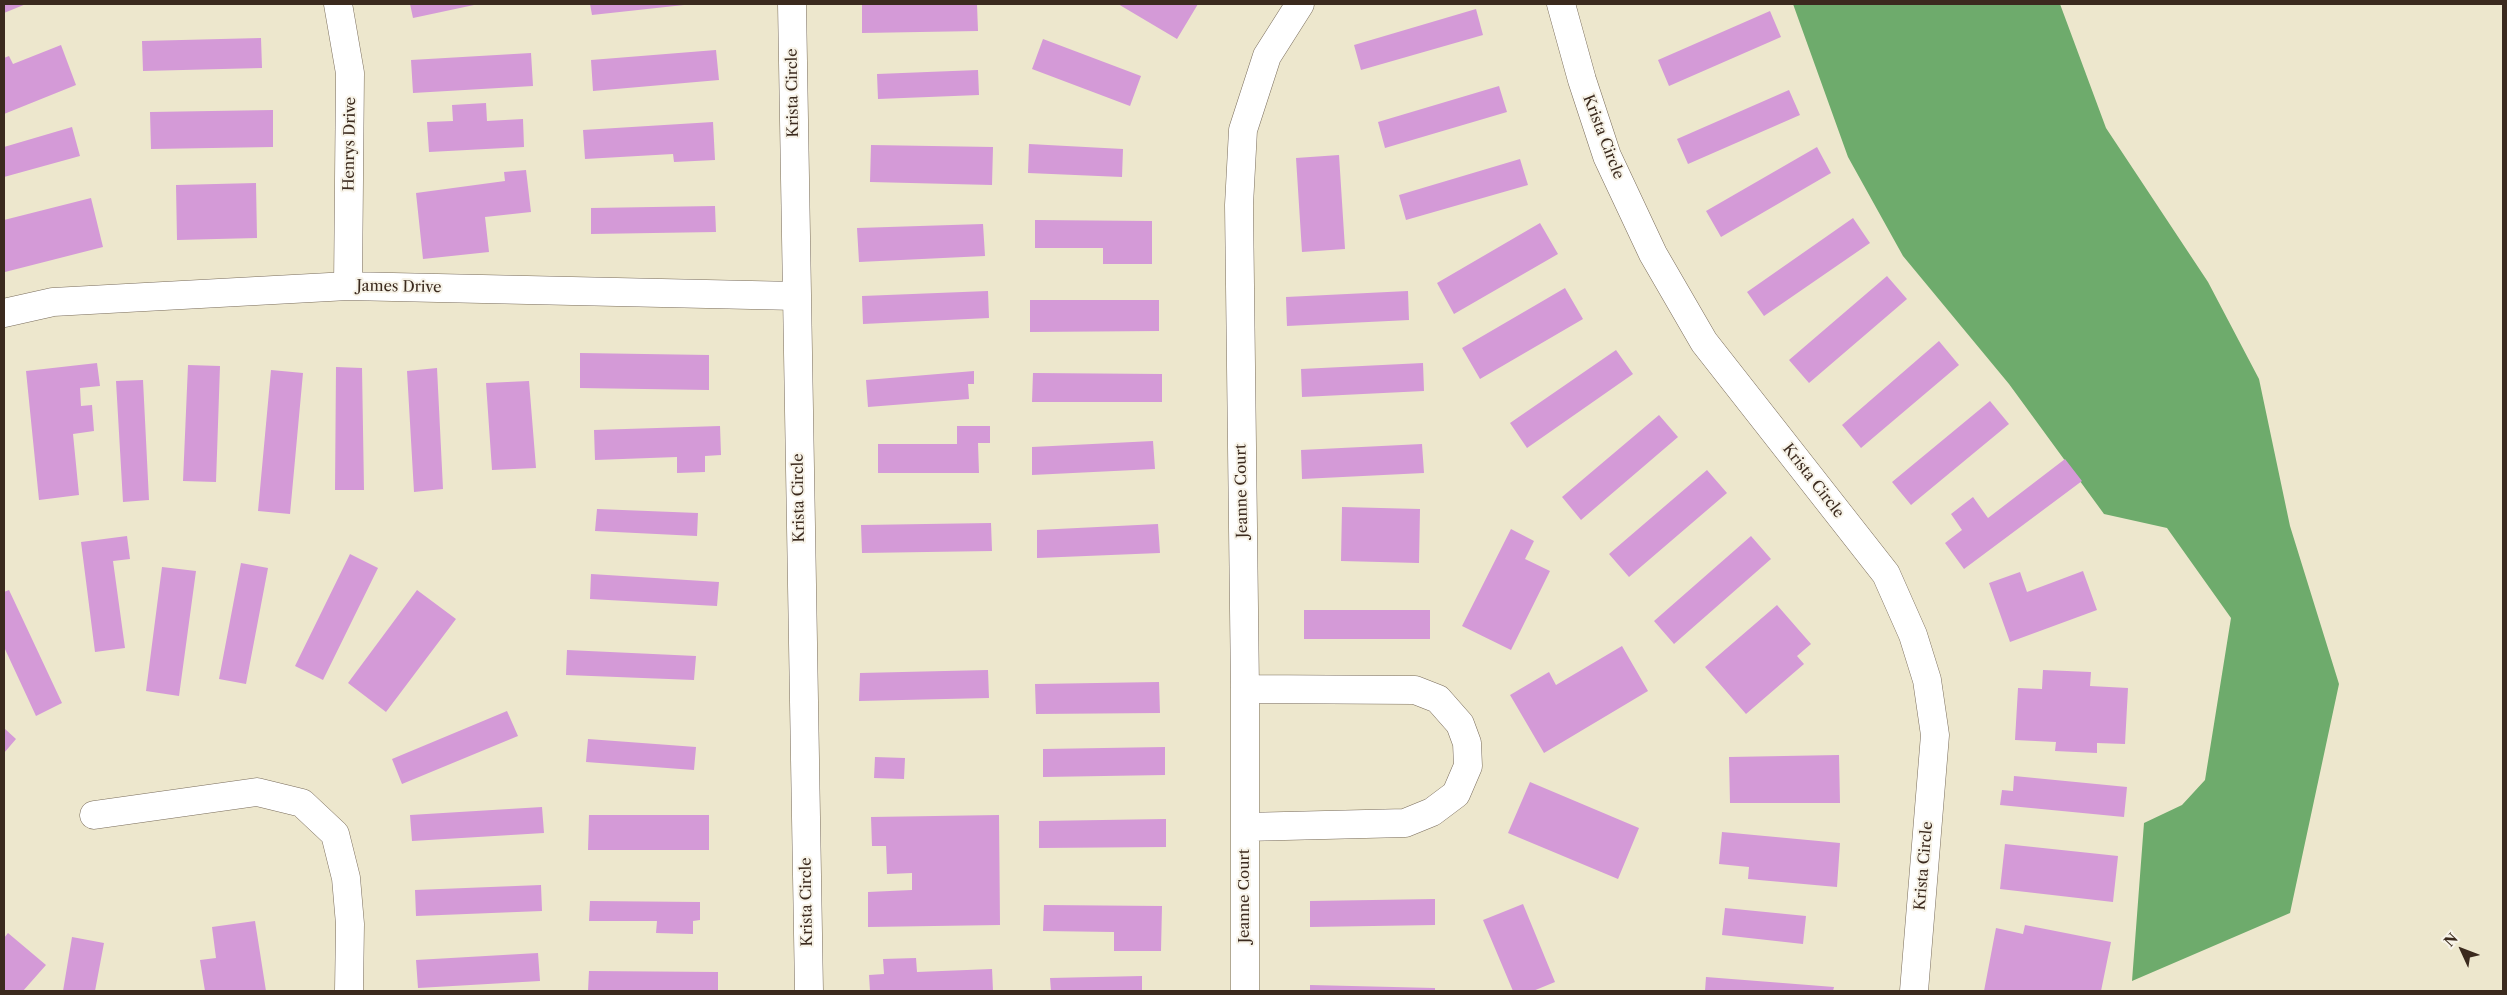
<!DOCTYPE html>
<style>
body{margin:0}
#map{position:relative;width:2507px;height:995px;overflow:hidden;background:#ede7cd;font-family:"Libre Caslon Text",serif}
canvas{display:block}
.frame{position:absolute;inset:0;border:5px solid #3b2a1e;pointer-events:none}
.north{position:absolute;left:2437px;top:925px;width:50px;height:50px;-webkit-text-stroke:4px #f7f3e8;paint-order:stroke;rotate:313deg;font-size:14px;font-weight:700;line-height:20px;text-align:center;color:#3b2a1e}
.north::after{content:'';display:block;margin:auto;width:18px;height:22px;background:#3b2a1e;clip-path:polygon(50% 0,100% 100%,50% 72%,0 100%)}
</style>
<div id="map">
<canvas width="2507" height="995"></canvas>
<div class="frame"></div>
<div class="north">N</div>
</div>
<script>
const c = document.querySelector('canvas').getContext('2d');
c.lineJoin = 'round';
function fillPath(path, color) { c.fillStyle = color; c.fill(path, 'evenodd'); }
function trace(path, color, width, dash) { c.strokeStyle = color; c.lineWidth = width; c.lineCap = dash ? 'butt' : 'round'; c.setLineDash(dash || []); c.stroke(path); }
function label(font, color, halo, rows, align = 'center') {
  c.font = font + ' "Libre Caslon Text",serif'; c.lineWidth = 4; c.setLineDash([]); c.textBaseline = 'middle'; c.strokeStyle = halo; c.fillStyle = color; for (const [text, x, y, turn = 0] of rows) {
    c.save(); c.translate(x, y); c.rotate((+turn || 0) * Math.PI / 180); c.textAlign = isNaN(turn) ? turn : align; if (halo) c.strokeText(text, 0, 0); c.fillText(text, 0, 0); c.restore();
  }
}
fillPath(new Path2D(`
 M 1793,4 L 2060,4 L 2106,128 L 2208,282 L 2259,379 L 2290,526 L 2339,684 L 2290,913 L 2132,981 L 2144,823 L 2182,805 L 2205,780 L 2231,618 L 2167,528 L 2104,514 L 2009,384 L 1903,256 L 1848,157 Z`), '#6eab6c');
fillPath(new Path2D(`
 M 4,4 L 26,4 L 4,13 Z
 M 410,4 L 474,4 L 474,5 L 413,18 Z
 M 590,4 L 684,4 L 684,5 L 592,15 Z
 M 862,4 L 977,4 L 978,31 L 862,33 Z
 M 1118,4 L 1198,4 L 1177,39 Z
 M 1476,9 L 1483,35 L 1361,70 L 1354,45 Z
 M 1770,11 L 1781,37 L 1669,86 L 1658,60 Z
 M 261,38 L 262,68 L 143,71 L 142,41 Z
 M 1043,39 L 1141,76 L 1130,106 L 1032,69 Z
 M 61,45 L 76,85 L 4,114 L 4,58 L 9,56 L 13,64 Z
 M 716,50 L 719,80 L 593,91 L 591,60 Z
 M 531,53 L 533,86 L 413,93 L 411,60 Z
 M 978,70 L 979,95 L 878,99 L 877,74 Z
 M 1499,86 L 1507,112 L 1385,148 L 1378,122 Z
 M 1789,90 L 1800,115 L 1688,164 L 1677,139 Z
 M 486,103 L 487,121 L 523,119 L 524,147 L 429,152 L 427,122 L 453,121 L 452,105 Z
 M 273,110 L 273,147 L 151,149 L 150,112 Z
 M 713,122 L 715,160 L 674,162 L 673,154 L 585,159 L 583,130 Z
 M 72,127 L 80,156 L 4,177 L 4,147 Z
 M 1029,144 L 1123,149 L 1122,177 L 1028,173 Z
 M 871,145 L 993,147 L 992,185 L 870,182 Z
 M 1817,147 L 1831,173 L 1721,237 L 1706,211 Z
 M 1339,155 L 1345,249 L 1302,252 L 1296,158 Z
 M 1520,159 L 1528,185 L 1406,220 L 1399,195 Z
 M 526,170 L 531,212 L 485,217 L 489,252 L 423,259 L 416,193 L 505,181 L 504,172 Z
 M 256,183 L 257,238 L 177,240 L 176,185 Z
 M 91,198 L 103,247 L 5,272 L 4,220 Z
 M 715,206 L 716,232 L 591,234 L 591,208 Z
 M 1853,218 L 1870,243 L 1764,316 L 1747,292 Z
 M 1035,220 L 1152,221 L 1152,264 L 1103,264 L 1103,248 L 1035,248 Z
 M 1540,223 L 1558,254 L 1454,314 L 1437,283 Z
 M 983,224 L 985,256 L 859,262 L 857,228 Z
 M 1887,276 L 1907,299 L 1809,383 L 1789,360 Z
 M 1565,288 L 1583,319 L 1480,379 L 1462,348 Z
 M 988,291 L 989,318 L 863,324 L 862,296 Z
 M 1408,291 L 1409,320 L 1287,326 L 1286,297 Z
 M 1030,300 L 1159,300 L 1159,331 L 1030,332 Z
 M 1939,341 L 1959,365 L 1861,448 L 1842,425 Z
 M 1616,350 L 1633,374 L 1527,448 L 1510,423 Z
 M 580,353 L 709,355 L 709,390 L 580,388 Z
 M 97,363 L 100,386 L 80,388 L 81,406 L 92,405 L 94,431 L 73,434 L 79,495 L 39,500 L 26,371 Z
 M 1423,363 L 1424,391 L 1302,397 L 1301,369 Z
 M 188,365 L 220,366 L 216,482 L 183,481 Z
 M 336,367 L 362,368 L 364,490 L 335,490 Z
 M 437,368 L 443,489 L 414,492 L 407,371 Z
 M 271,370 L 303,373 L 290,514 L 258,511 Z
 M 974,371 L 974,384 L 968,384 L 969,399 L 868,407 L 866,380 Z
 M 1033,373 L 1162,374 L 1162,402 L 1032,402 Z
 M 143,380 L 149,500 L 123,502 L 116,381 Z
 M 529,381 L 536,468 L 492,470 L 486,383 Z
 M 1990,401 L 2009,424 L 1911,505 L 1892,482 Z
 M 1659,415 L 1678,437 L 1581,520 L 1562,497 Z
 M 720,426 L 721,455 L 705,456 L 705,472 L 677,473 L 677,457 L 595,460 L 594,430 Z
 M 957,426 L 990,426 L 990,443 L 978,443 L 979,473 L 878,473 L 878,444 L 957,444 Z
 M 1153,441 L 1155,469 L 1032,475 L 1032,447 Z
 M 1422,444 L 1424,473 L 1302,479 L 1301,450 Z
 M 2065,459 L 2082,481 L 1964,569 L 1945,543 L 1962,530 L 1951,514 L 1973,497 L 1988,518 Z
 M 1707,470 L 1727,493 L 1629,577 L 1609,554 Z
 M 1342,507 L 1420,509 L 1419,563 L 1341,561 Z
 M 597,509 L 698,513 L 697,536 L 595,531 Z
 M 991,523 L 992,551 L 862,553 L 861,525 Z
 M 1158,524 L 1160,553 L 1037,558 L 1037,530 Z
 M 1511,529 L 1534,541 L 1525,559 L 1550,571 L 1511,650 L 1462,626 Z
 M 127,536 L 130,559 L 113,561 L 125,648 L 95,652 L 81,542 Z
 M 1751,536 L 1771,559 L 1674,644 L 1654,621 Z
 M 350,554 L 378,568 L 323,680 L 295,666 Z
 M 241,563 L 268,568 L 246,684 L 219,679 Z
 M 162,567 L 196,571 L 179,696 L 146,691 Z
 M 2083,571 L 2097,610 L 2010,642 L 1989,583 L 2020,572 L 2027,592 Z
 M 591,574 L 719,582 L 717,606 L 590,599 Z
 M 9,590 L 62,703 L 36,716 L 4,647 L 4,592 Z
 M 417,590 L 456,619 L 386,712 L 348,683 Z
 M 1777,605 L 1811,644 L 1797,656 L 1804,664 L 1746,714 L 1705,667 Z
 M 1304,610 L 1430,610 L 1430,639 L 1304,639 Z
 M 1622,646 L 1648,691 L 1544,753 L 1510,695 L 1549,672 L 1556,685 Z
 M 567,650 L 696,656 L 694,680 L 566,675 Z
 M 988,670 L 989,698 L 859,701 L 860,673 Z
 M 2043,670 L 2091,672 L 2090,686 L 2128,688 L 2125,744 L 2097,743 L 2097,753 L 2055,751 L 2056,742 L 2015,740 L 2018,688 L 2042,689 Z
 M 1159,682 L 1160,713 L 1036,714 L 1035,684 Z
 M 507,711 L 518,736 L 402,784 L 392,759 Z
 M 4,728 L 16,739 L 4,753 Z
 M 588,739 L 696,747 L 694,770 L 586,762 Z
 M 1165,747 L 1165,775 L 1043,777 L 1043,749 Z
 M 1839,755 L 1840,803 L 1730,803 L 1729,757 Z
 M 875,757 L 905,758 L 904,779 L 874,778 Z
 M 2014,776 L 2127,787 L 2124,817 L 2000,805 L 2002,790 L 2013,791 Z
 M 1530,782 L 1639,828 L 1618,879 L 1508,833 Z
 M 542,807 L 544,833 L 412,841 L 410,815 Z
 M 589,815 L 709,815 L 709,850 L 588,850 Z
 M 999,815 L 1000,925 L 868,927 L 868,892 L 912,890 L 912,873 L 887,874 L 886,846 L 872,846 L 871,817 Z
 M 1166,819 L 1166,847 L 1039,848 L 1039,821 Z
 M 1722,832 L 1840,843 L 1837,887 L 1748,879 L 1749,867 L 1719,864 Z
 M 2005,844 L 2118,856 L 2113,902 L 2000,889 Z
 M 541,885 L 542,911 L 416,916 L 415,890 Z
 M 1435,899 L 1435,925 L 1310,927 L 1310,901 Z
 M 590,901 L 700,902 L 700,920 L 693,921 L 693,934 L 656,933 L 657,921 L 589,921 Z
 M 1523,904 L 1555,982 L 1533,991 L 1513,991 L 1483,920 Z
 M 1044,905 L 1162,906 L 1161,951 L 1114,951 L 1114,932 L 1043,931 Z
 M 1725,908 L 1806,916 L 1803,944 L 1722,935 Z
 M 255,921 L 266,991 L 205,991 L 200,960 L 216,958 L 212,927 Z
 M 2025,925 L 2111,942 L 2101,991 L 1984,991 L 1996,928 L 2023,934 Z
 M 8,933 L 46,965 L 23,991 L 4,991 L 4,938 Z
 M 72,937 L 104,943 L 95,991 L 63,991 Z
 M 538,953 L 540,981 L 418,988 L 416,960 Z
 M 916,958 L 917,972 L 992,969 L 993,991 L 870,991 L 869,975 L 884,974 L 883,959 Z
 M 589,971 L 718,972 L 718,991 L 588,991 Z
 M 1142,976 L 1142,991 L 1051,991 L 1050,978 Z
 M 1706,977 L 1834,987 L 1833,991 L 1705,991 Z
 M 1310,985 L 1435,988 L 1435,991 L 1310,991 Z`), '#d49ad7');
const minor = new Path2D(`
 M 338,4 L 350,73 L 348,286
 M 792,4 L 809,991
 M 1561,4 L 1582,80 L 1607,156 L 1653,254 L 1704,342 L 1886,574 L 1913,635 L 1927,680 L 1935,735 L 1914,991
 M 4,313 L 53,302 L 348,286 L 796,296
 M 94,815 L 257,792 L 302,803 L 335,834 L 346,878 L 350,924 L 349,991
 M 1245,827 L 1405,823 L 1432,812 L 1456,794 L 1468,766 L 1467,743 L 1460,724 L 1438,699 L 1415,690 L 1245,689
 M 1245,991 L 1245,689 L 1239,205 L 1243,130 L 1267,56 L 1300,4`);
trace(minor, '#796c5b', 29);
trace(minor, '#fff', 28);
label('15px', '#3b2a1e', '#f7f3e8', [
 ["Krista Circle",793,93,-91],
 ["Krista Circle",1603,137,69],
 ["Henrys Drive",350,144,-89],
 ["James Drive",399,287,1],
 ["Krista Circle",1813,481,52],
 ["Jeanne Court",1242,491,-91],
 ["Krista Circle",799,498,-91],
 ["Krista Circle",1924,866,-85],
 ["Jeanne Court",1245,896,-90],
 ["Krista Circle",807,902,-91]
]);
</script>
